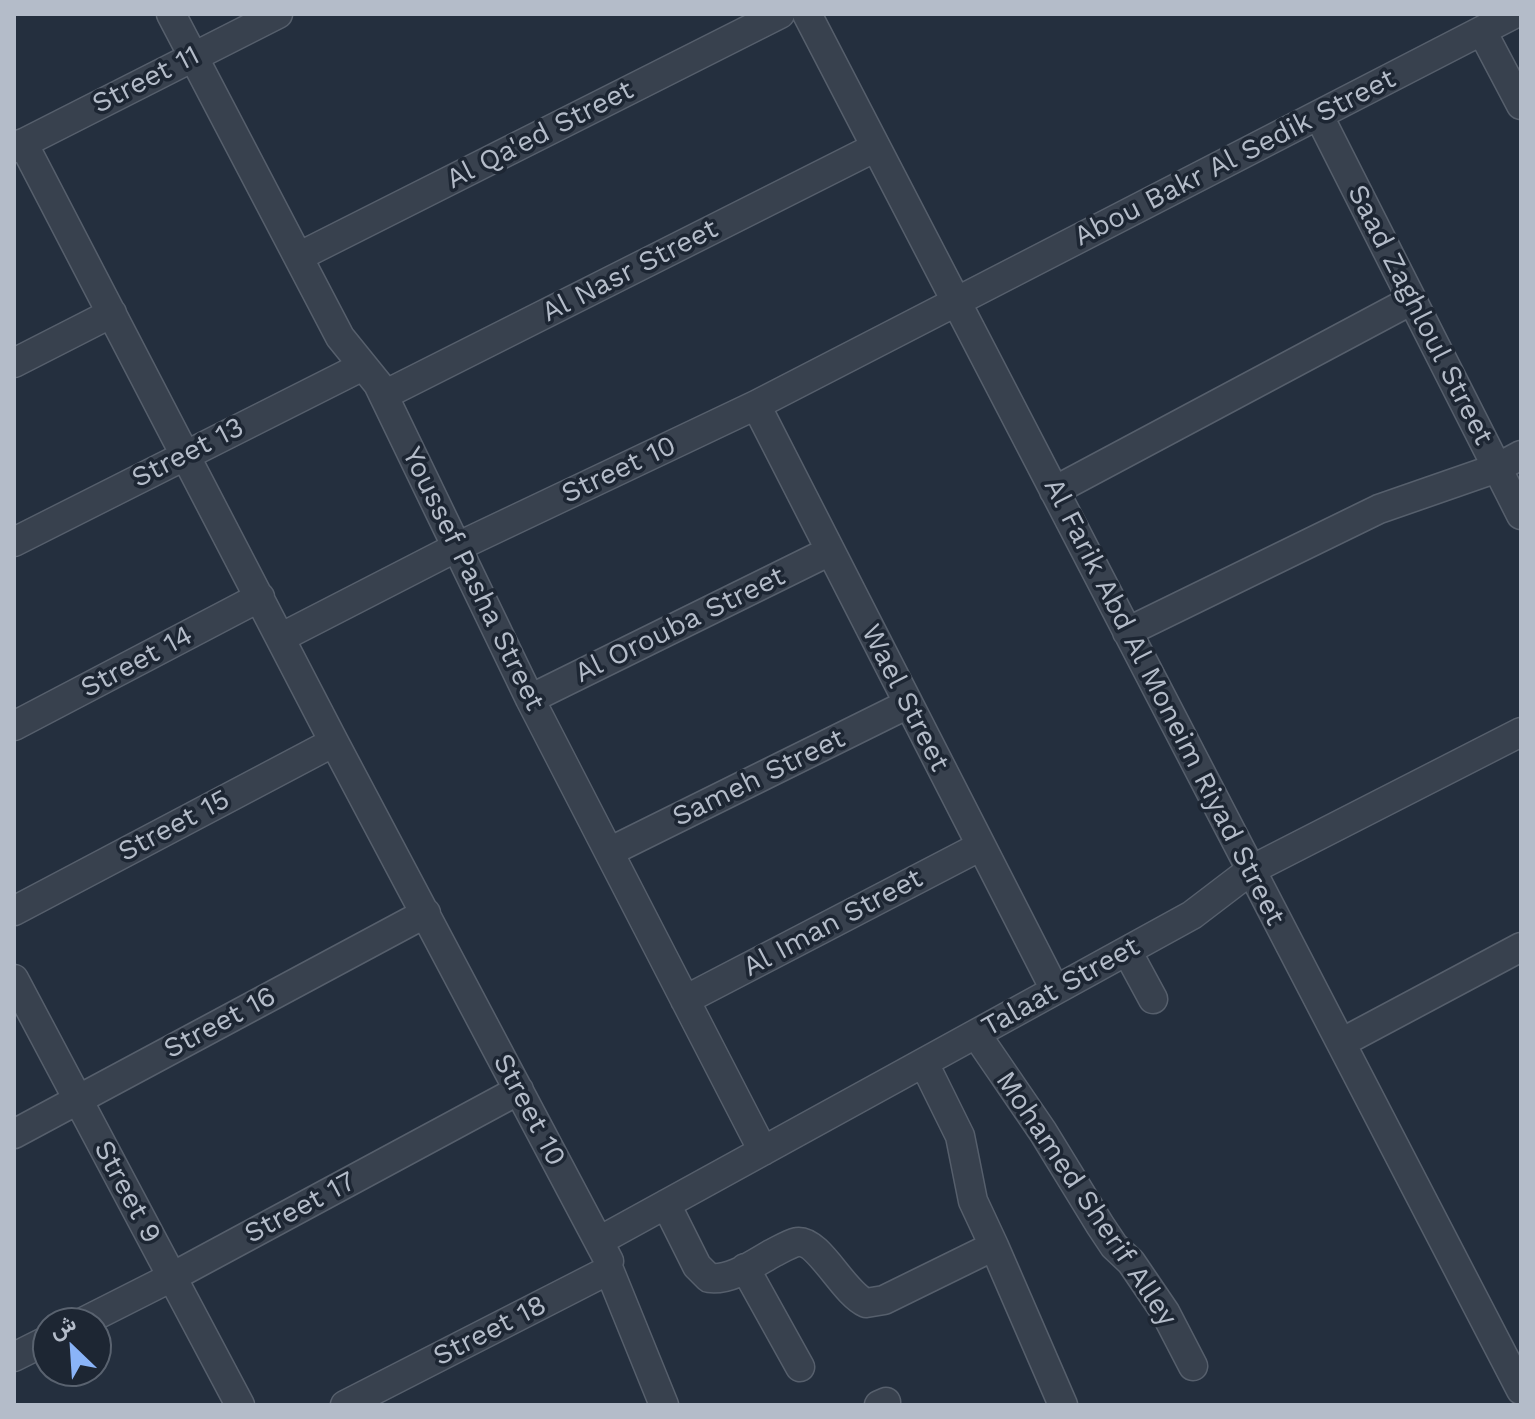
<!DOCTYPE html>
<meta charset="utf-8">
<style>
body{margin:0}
#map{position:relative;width:1535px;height:1419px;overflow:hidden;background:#242f3e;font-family:"Work Sans",Vazirmatn,sans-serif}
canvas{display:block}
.frame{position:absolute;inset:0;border:16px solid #b4bcc9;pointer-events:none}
.north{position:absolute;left:32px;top:1307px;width:80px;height:80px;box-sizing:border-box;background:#1d2633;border:2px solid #59626f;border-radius:50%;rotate:335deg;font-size:22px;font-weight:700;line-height:32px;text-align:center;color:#b4bcc9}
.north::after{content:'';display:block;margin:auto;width:28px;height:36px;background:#8ab4f8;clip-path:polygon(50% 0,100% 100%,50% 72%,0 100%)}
</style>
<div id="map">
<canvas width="1535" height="1419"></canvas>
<div class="frame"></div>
<div class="north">ش</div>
</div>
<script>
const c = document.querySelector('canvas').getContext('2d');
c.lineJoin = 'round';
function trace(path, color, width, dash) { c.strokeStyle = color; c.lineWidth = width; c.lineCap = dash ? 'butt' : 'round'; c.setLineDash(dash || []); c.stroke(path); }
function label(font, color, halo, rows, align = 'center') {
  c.font = font + ' "Work Sans",sans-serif'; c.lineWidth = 7; c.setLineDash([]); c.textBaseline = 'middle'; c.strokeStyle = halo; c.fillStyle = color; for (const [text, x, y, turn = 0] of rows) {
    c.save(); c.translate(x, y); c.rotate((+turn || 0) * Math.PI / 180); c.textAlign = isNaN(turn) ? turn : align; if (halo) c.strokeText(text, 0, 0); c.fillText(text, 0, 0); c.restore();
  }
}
const street = new Path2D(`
 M 171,14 L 340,337 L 378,384 L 530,699 L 763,1151
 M 807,14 L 1521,1390
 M 1482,31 L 1521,105
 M 1319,116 L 1521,515
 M 23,143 L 334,742 L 609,1261 L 605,1272 L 599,1275 L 345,1405
 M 14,148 L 278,14
 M 300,256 L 780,14
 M 14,363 L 112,313
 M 384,395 L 876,147
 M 756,405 L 1055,990
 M 1054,491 L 1412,300
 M 14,542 L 363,366
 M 1127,632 L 1379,509 L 1497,468 L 1521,455
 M 282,637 L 457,547 L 756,405 L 1514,14
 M 530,699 L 830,551
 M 14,726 L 260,597
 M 609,852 L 908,704
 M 14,911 L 334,742
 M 1127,951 L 1153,999
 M 14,979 L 240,1405
 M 685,1000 L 981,846
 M 976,1034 L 1043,1132 L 1100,1225 L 1114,1246 L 1131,1262 L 1165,1312 L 1193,1366
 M 1341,1043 L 1521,947
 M 924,1063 L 960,1136 L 973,1201 L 994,1246 L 1063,1405
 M 14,1134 L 426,913
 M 666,1204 L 697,1266 L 709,1278 C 731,1281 755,1263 773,1253 C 781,1249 789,1244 797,1242 C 819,1239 843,1293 866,1303 L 884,1300 L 994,1246
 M 599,1241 L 1192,915 L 1251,870 L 1521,732
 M 608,1267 L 664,1405
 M 745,1268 L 800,1367
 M 81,1323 L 172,1277 L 519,1090
 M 14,1357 L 48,1340
 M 879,1405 L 886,1402`);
trace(street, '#565f6c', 31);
trace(street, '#38414e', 28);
label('28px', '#b4bcc9', '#1d2633', [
 ["Street 11",146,80,-27],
 ["Al Qa'ed Street",540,135,-27],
 ["Abou Bakr Al Sedik Street",1235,158,-27],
 ["Al Nasr Street",630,271,-27],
 ["Saad Zaghloul Street",1420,315,63],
 ["Street 13",188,453,-27],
 ["Street 10",619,470,-25],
 ["Youssef Pasha Street",473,579,64],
 ["Al Orouba Street",680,625,-26],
 ["Street 14",137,662,-28],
 ["Wael Street",905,698,63],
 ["Al Farik Abd Al Moneim Riyad Street",1164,702,63],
 ["Sameh Street",759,778,-26],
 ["Street 15",174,826,-28],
 ["Al Iman Street",833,923,-28],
 ["Talaat Street",1061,987,-29],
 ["Street 16",220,1023,-28],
 ["Street 10",529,1110,62],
 ["Street 9",127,1192,62],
 ["Mohamed Sherif Alley",1086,1199,56],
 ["Street 17",300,1208,-28],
 ["Street 18",490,1331,-27]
]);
</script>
